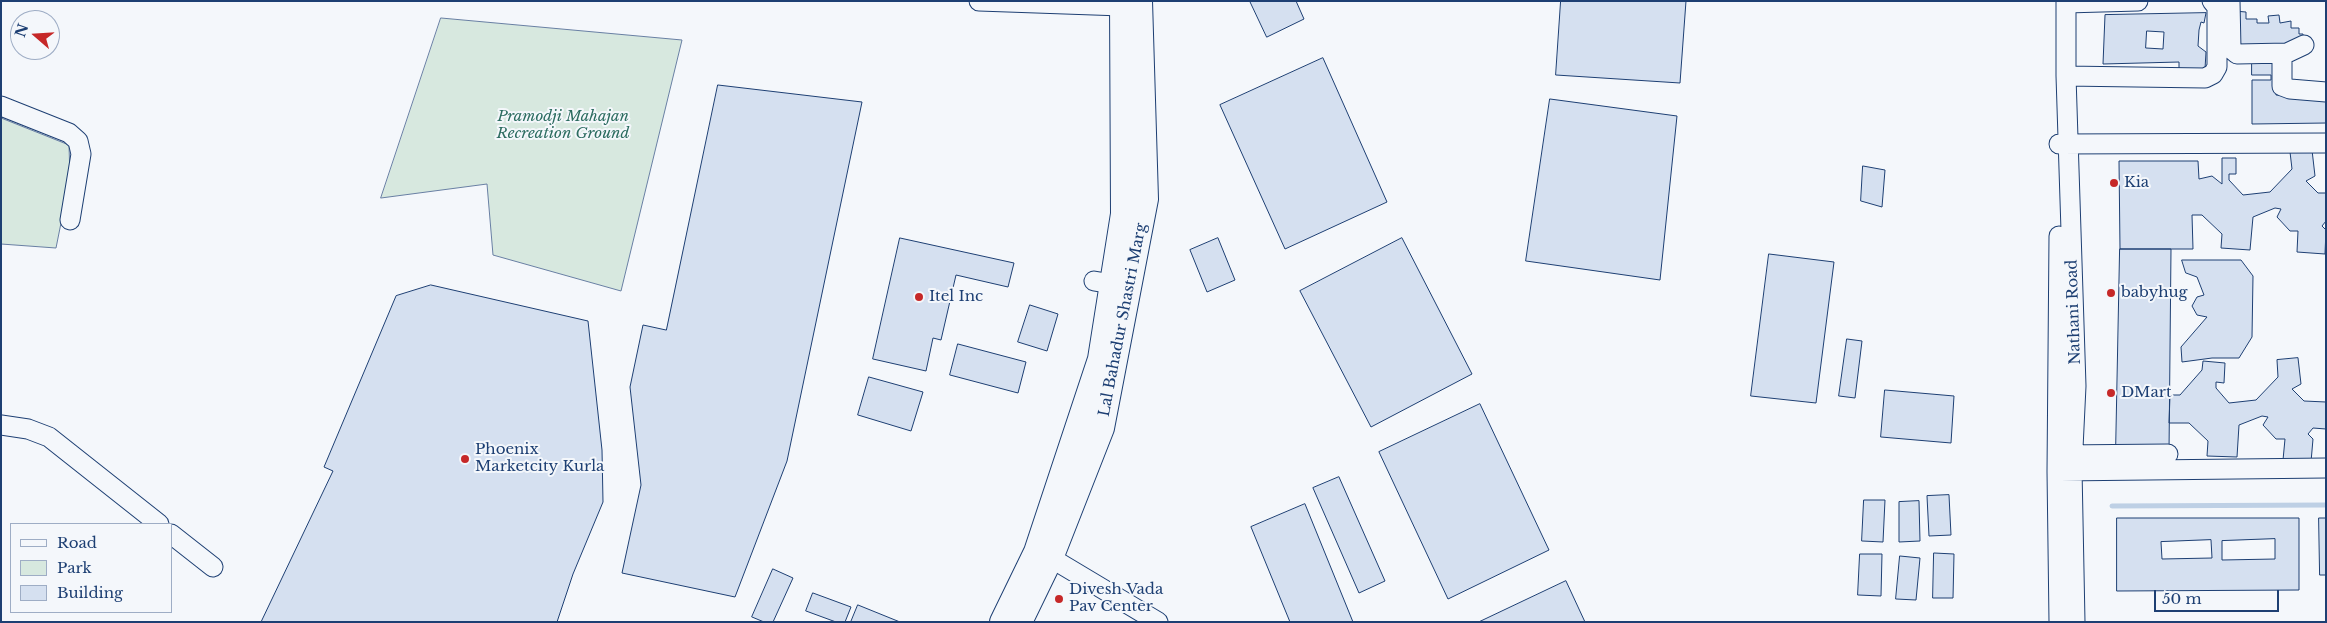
<!DOCTYPE html>
<style>
body{margin:0}
#map{position:relative;width:2327px;height:623px;overflow:hidden;background:#f4f7fb;font-family:"Libre Baskerville",serif}
canvas{display:block}
.frame{position:absolute;inset:0;border:2px solid #1d3f73;pointer-events:none}
.legend{position:absolute;left:10px;top:523px;width:162px;height:90px;box-sizing:border-box;background:#f4f7fb;border:1px solid #9eadc5;margin:0;padding:6px 9px;list-style:none;font-size:15px;color:#1d3f73}
.legend li{display:flex;align-items:center;gap:10px;height:25px}
.legend b{width:25px;border:1px solid #9eadc5}
.north{position:absolute;left:10px;top:10px;width:50px;height:50px;box-sizing:border-box;background:#f4f7fb;border:1px solid #9eadc5;border-radius:50%;rotate:289deg;font-size:14px;font-weight:700;line-height:20px;text-align:center;color:#1d3f73}
.north::after{content:'';display:block;margin:auto;width:18px;height:22px;background:#c62828;clip-path:polygon(50% 0,100% 100%,50% 72%,0 100%)}
.scale{position:absolute;left:2154px;top:590px;width:125px;height:22px;box-sizing:border-box;border:2px solid #1d3f73;border-top:0;padding-left:6px;font-size:15px;line-height:18px;white-space:nowrap;color:#1d3f73;-webkit-text-stroke:4px #f4f7fb;paint-order:stroke}
</style>
<div id="map">
<canvas width="2327" height="623"></canvas>
<div class="frame"></div>
<ul class="legend">
<li><b style="height:6px;background:#f4f7fb"></b>Road</li>
<li><b style="height:14px;background:#d7e8df"></b>Park</li>
<li><b style="height:14px;background:#d5e0f0"></b>Building</li>
</ul>
<div class="north">N</div>
<div class="scale">50 m</div>
</div>
<script>
const c = document.querySelector('canvas').getContext('2d');
c.lineJoin = 'round';
function fillPath(path, color) { c.fillStyle = color; c.fill(path, 'evenodd'); }
function trace(path, color, width, dash) { c.strokeStyle = color; c.lineWidth = width; c.lineCap = dash ? 'butt' : 'round'; c.setLineDash(dash || []); c.stroke(path); }
function label(font, color, halo, rows, align = 'center') {
  c.font = font + ' "Libre Baskerville",serif'; c.lineWidth = 4; c.setLineDash([]); c.textBaseline = 'middle'; c.strokeStyle = halo; c.fillStyle = color; for (const [text, x, y, turn = 0] of rows) {
    c.save(); c.translate(x, y); c.rotate((+turn || 0) * Math.PI / 180); c.textAlign = isNaN(turn) ? turn : align; if (halo) c.strokeText(text, 0, 0); c.fillText(text, 0, 0); c.restore();
  }
}
const green = new Path2D(`
 M 441,18 L 682,40 L 621,291 L 493,255 L 487,184 L 381,198 Z
 M 1,118 L 69,145 L 70,178 L 56,248 L 1,244 Z`);
fillPath(green, '#d7e8df');
trace(green, '#687fa3', 1);
trace(new Path2D(`
 M 2112,506 L 2326,505`), '#bed0e5', 5);
const building = new Path2D(`
 M 1250,1 L 1296,1 L 1304,19 L 1267,37 Z
 M 1561,1 L 1686,1 L 1680,83 L 1556,75 Z
 M 2234,11 L 2246,12 L 2246,19 L 2257,19 L 2257,23 L 2269,23 L 2268,16 L 2279,15 L 2280,23 L 2291,21 L 2291,28 L 2299,28 L 2299,34 L 2303,34 L 2303,42 L 2237,52 Z
 M 2206,13 L 2204,23 L 2201,22 L 2199,30 L 2198,46 L 2206,52 L 2205,69 L 2179,70 L 2179,62 L 2103,64 L 2105,15 ZM 2147,31 L 2164,32 L 2163,49 L 2146,48 Z
 M 2252,56 L 2276,56 L 2276,95 L 2326,97 L 2326,123 L 2252,124 L 2252,80 L 2271,80 L 2271,75 L 2252,75 Z
 M 1323,58 L 1387,202 L 1285,249 L 1220,105 Z
 M 718,85 L 862,102 L 787,461 L 735,597 L 622,573 L 641,485 L 630,387 L 643,325 L 666,330 Z
 M 1550,99 L 1677,116 L 1660,280 L 1526,261 Z
 M 2312,150 L 2315,176 L 2306,181 L 2318,193 L 2326,193 L 2326,221 L 2322,226 L 2326,230 L 2325,254 L 2297,252 L 2298,231 L 2290,231 L 2277,217 L 2281,209 L 2275,208 L 2253,217 L 2250,250 L 2221,248 L 2222,234 L 2202,215 L 2192,215 L 2193,249 L 2120,249 L 2119,161 L 2198,161 L 2199,179 L 2212,176 L 2222,184 L 2222,158 L 2236,158 L 2236,174 L 2229,174 L 2229,180 L 2243,195 L 2270,192 L 2292,169 L 2290,152 Z
 M 1863,166 L 1885,170 L 1882,207 L 1861,201 Z
 M 900,238 L 1014,263 L 1008,287 L 956,275 L 941,340 L 933,338 L 926,371 L 873,359 Z
 M 1218,238 L 1235,280 L 1207,292 L 1190,250 Z
 M 1402,238 L 1472,374 L 1371,427 L 1300,291 Z
 M 2120,249 L 2171,249 L 2169,452 L 2116,451 Z
 M 1769,254 L 1834,262 L 1816,403 L 1751,396 Z
 M 2182,260 L 2241,260 L 2253,276 L 2252,337 L 2239,358 L 2212,358 L 2182,362 L 2181,347 L 2207,317 L 2197,315 L 2192,306 L 2197,297 L 2204,295 L 2197,277 L 2186,273 Z
 M 431,285 L 588,321 L 602,450 L 603,502 L 573,574 L 557,622 L 261,622 L 333,471 L 324,467 L 396,296 Z
 M 1030,305 L 1058,314 L 1047,351 L 1018,342 Z
 M 1847,339 L 1862,341 L 1855,398 L 1839,396 Z
 M 958,344 L 1026,362 L 1018,393 L 950,375 Z
 M 2298,358 L 2301,384 L 2292,389 L 2304,401 L 2326,402 L 2326,429 L 2313,428 L 2308,434 L 2313,439 L 2311,462 L 2283,460 L 2285,439 L 2276,439 L 2263,425 L 2268,417 L 2262,416 L 2239,425 L 2237,457 L 2207,456 L 2208,441 L 2189,423 L 2169,423 L 2170,395 L 2180,395 L 2202,370 L 2203,361 L 2225,363 L 2224,383 L 2216,382 L 2216,388 L 2229,403 L 2256,400 L 2278,377 L 2277,360 Z
 M 869,377 L 923,392 L 911,431 L 858,415 Z
 M 1885,390 L 1954,396 L 1951,443 L 1881,437 Z
 M 1480,404 L 1549,550 L 1448,599 L 1379,452 Z
 M 1339,477 L 1385,581 L 1359,593 L 1313,488 Z
 M 1949,495 L 1951,535 L 1929,536 L 1927,496 Z
 M 1864,500 L 1885,500 L 1883,542 L 1862,541 Z
 M 1919,501 L 1920,541 L 1899,542 L 1899,502 Z
 M 1305,504 L 1353,622 L 1290,622 L 1251,527 Z
 M 2117,518 L 2299,518 L 2299,590 L 2117,591 ZM 2275,539 L 2275,559 L 2222,560 L 2222,541 ZM 2211,540 L 2212,558 L 2162,559 L 2161,542 Z
 M 2319,518 L 2326,518 L 2326,575 L 2320,575 Z
 M 1934,553 L 1954,554 L 1953,598 L 1933,598 Z
 M 1860,554 L 1882,554 L 1881,596 L 1858,595 Z
 M 1900,556 L 1920,558 L 1916,600 L 1896,599 Z
 M 773,569 L 793,578 L 773,622 L 764,622 L 752,617 Z
 M 1566,581 L 1585,622 L 1479,622 Z
 M 813,593 L 851,607 L 845,622 L 836,622 L 806,611 Z
 M 858,605 L 900,622 L 851,622 Z`);
fillPath(building, '#d5e0f0');
trace(building, '#1d3f73', 1);
const minor = new Path2D(`
 M 979,1 L 1122,6 L 1134,4
 M 2066,1 L 2066,76 L 2076,386 L 2072,469 L 2075,622
 M 2230,1 L 2231,49 L 2237,54 L 2287,53 L 2304,45
 M 2066,3 L 2138,1
 M 2282,54 L 2282,86 L 2290,89 L 2326,92
 M 2066,76 L 2205,78 L 2213,74 L 2217,67 L 2217,7 L 2212,1
 M 1,106 L 69,133 L 78,141 L 81,154 L 70,220
 M 2059,144 L 2326,143
 M 1094,281 L 1112,284
 M 1,425 L 28,429 L 49,437 L 159,524
 M 2061,455 L 2168,454
 M 2060,471 L 2326,468
 M 171,534 L 213,567
 M 1038,553 L 1051,558 L 1158,622
 M 2059,622 L 2057,471 L 2059,236`);
const major = new Path2D(`
 M 1002,622 L 1036,552 L 1100,359 L 1123,214 L 1122,1
 M 1020,622 L 1051,558 L 1102,428 L 1146,199 L 1140,1`);
trace(minor, '#1d3f73', 21);
trace(major, '#1d3f73', 26);
trace(minor, '#f4f7fb', 19);
trace(major, '#f4f7fb', 24);
for (const [x, y, r, color] of [
 [2114,183,5,"#c62828"],
 [2111,293,5,"#c62828"],
 [919,297,5,"#c62828"],
 [2111,393,5,"#c62828"],
 [465,459,5,"#c62828"],
 [1059,599,5,"#c62828"]
]) { const dot = new Path2D(); dot.arc(x, y, r, 0, 2 * Math.PI); c.fillStyle = color; c.fill(dot); trace(dot, '#f4f7fb', 2); }
label('italic 15px', '#2c6c60', '#f4f7fb', [
 ["Pramodji Mahajan",563,117],
 ["Recreation Ground",563,134]
]);
label('15px', '#1d3f73', '#f4f7fb', [
 ["Kia",2124,183],
 ["babyhug",2121,293],
 ["Itel Inc",929,297],
 ["DMart",2121,393],
 ["Phoenix",475,450],
 ["Marketcity Kurla",475,467],
 ["Divesh Vada",1069,590],
 ["Pav Center",1069,607]
], 'left');
label('15px', '#1d3f73', '#f4f7fb', [
 ["Nathani Road",2074,312,-92],
 ["Lal Bahadur Shastri Marg",1123,320,-79]
]);
</script>
